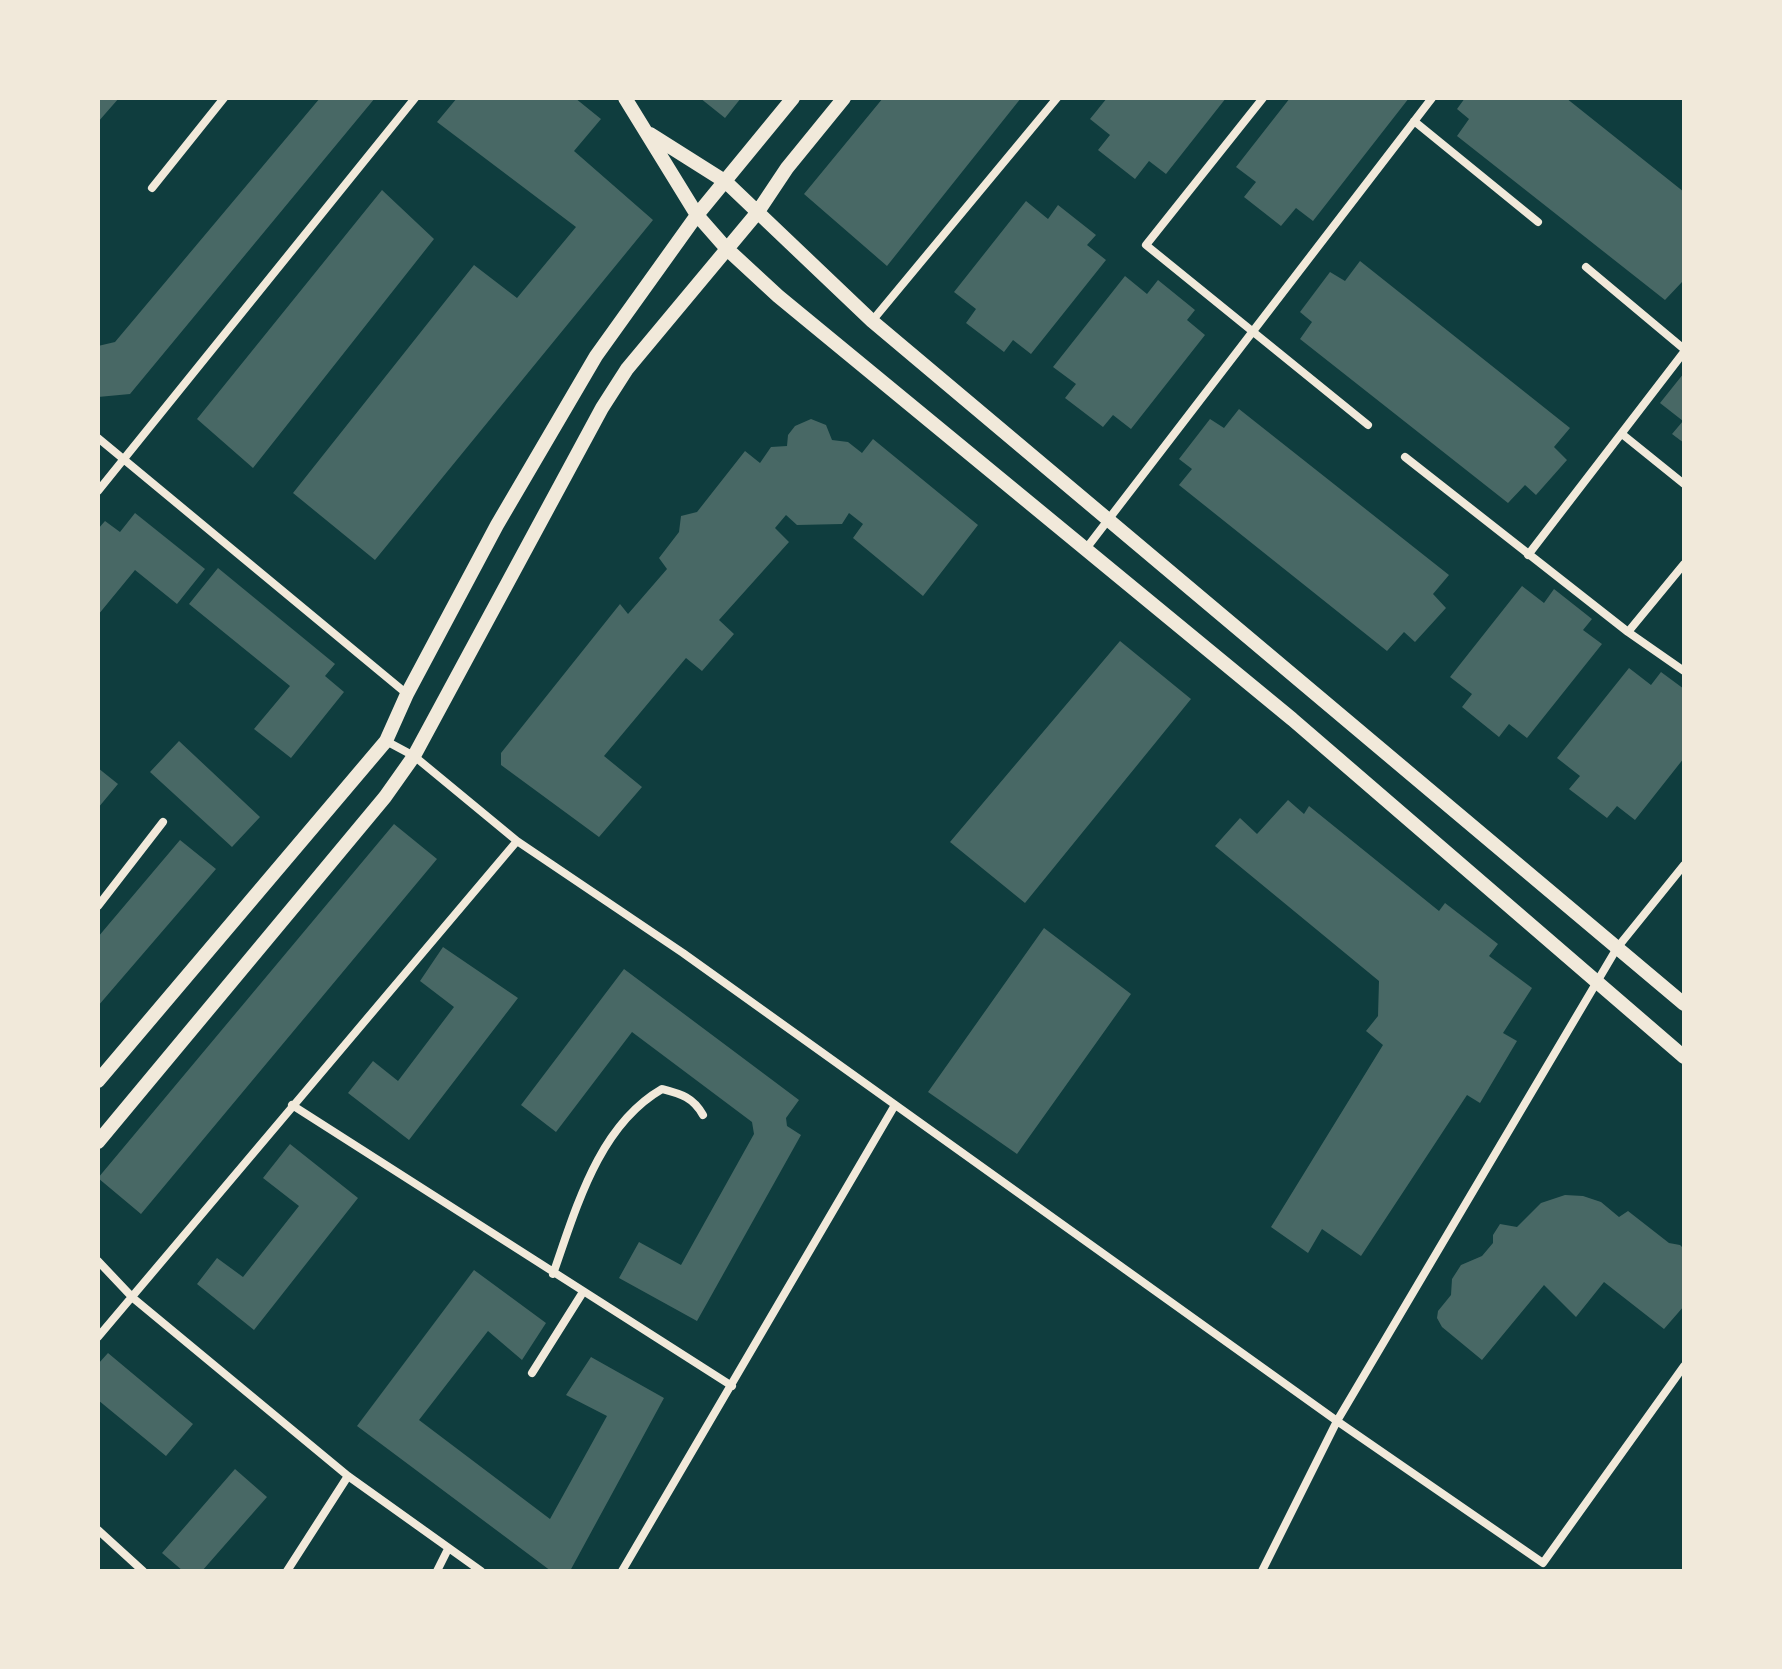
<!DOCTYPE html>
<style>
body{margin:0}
#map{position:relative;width:1782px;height:1669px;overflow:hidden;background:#0f3d3e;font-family:"Asap Condensed",sans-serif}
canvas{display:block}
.frame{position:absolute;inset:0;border:100px solid #f1e9da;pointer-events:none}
</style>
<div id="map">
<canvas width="1782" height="1669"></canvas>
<div class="frame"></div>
</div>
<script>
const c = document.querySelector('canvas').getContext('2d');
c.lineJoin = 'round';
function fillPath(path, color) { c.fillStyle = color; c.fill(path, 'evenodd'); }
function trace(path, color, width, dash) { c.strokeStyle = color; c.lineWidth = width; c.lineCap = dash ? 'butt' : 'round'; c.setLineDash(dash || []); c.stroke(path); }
fillPath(new Path2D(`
 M 98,98 L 119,98 L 98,122 Z
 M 320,98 L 375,98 L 130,394 L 98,397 L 98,346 L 115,342 Z
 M 457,98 L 575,98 L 601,119 L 574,151 L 653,220 L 375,560 L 293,493 L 474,265 L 517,298 L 576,227 L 437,122 Z
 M 700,98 L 741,98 L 725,118 Z
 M 883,98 L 1021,98 L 887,266 L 804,194 Z
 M 1107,98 L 1226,98 L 1166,174 L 1149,161 L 1135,179 L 1098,150 L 1110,135 L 1090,119 Z
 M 1290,98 L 1409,98 L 1313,221 L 1296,208 L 1281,226 L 1244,197 L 1256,182 L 1236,167 Z
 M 1465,98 L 1566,98 L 1684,192 L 1684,284 L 1682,282 L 1665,300 L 1457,136 L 1469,119 L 1457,109 Z
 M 382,190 L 434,239 L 253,468 L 197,419 Z
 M 1026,201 L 1048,219 L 1058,205 L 1096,235 L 1087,245 L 1106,260 L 1031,354 L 1013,340 L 1004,352 L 966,323 L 976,309 L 954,292 Z
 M 1360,261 L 1570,428 L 1554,447 L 1567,460 L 1536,495 L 1525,485 L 1508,503 L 1300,339 L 1312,322 L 1300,312 L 1330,272 L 1345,281 Z
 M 1125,276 L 1147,294 L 1158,280 L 1195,310 L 1187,320 L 1205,335 L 1131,429 L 1113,415 L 1103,427 L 1065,398 L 1076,384 L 1053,367 Z
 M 1684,373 L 1684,443 L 1672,434 L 1683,421 L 1660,403 Z
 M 1239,409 L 1449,575 L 1433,594 L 1446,608 L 1415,642 L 1404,632 L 1387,651 L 1179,485 L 1192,469 L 1179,459 L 1210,419 L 1224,428 Z
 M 811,419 L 826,425 L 832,440 L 848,442 L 862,453 L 873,439 L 978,525 L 923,596 L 853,538 L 863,524 L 849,513 L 842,524 L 797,525 L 786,515 L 775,528 L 789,542 L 719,620 L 734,634 L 702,671 L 686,658 L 604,756 L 642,787 L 599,837 L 501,765 L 501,753 L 620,604 L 628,614 L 667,569 L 659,558 L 679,532 L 681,516 L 697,512 L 745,451 L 760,463 L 771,447 L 787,446 L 788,435 L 795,426 Z
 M 135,513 L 205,569 L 177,604 L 135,570 L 98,615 L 98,529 L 105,521 L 120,532 Z
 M 218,568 L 335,664 L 325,676 L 344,692 L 291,758 L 254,729 L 290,686 L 189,604 Z
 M 1522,586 L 1544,603 L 1554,589 L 1592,619 L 1583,630 L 1602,644 L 1527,738 L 1509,724 L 1499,737 L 1462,707 L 1472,694 L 1450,677 Z
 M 1120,641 L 1191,699 L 1025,903 L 950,842 Z
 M 1629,668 L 1651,685 L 1661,672 L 1684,689 L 1684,758 L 1635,820 L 1617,806 L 1607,818 L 1569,789 L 1580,776 L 1557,758 Z
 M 179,741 L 260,817 L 232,847 L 150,772 Z
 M 98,768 L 118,784 L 98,808 Z
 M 1288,800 L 1304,814 L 1309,806 L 1439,911 L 1445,903 L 1498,944 L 1489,956 L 1532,988 L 1503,1033 L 1517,1041 L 1480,1103 L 1467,1095 L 1361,1256 L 1322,1229 L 1308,1253 L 1271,1227 L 1383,1045 L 1366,1031 L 1378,1016 L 1379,981 L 1215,846 L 1240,818 L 1257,834 Z
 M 394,824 L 437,859 L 141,1214 L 98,1178 Z
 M 180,840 L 216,869 L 98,1006 L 98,937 Z
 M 1044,928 L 1131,994 L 1017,1154 L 928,1092 Z
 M 443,947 L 518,998 L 409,1140 L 348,1093 L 373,1061 L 398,1081 L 454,1007 L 420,981 Z
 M 624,969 L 799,1100 L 786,1118 L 787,1126 L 801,1135 L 697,1321 L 619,1278 L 639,1242 L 681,1265 L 754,1134 L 752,1122 L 632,1032 L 556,1132 L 521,1105 Z
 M 290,1144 L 358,1198 L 254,1330 L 197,1284 L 217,1258 L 243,1277 L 299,1206 L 263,1178 Z
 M 1565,1195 L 1583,1196 L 1601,1202 L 1619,1217 L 1628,1211 L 1669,1243 L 1680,1245 L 1684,1249 L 1684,1306 L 1664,1329 L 1604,1282 L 1576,1317 L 1544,1285 L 1482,1360 L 1442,1327 L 1437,1318 L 1438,1311 L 1451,1295 L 1452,1279 L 1461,1265 L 1482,1256 L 1493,1243 L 1493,1235 L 1500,1224 L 1517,1227 L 1541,1203 Z
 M 474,1270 L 546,1323 L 522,1360 L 488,1331 L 419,1420 L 550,1519 L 607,1416 L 566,1395 L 591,1357 L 664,1398 L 570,1571 L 551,1571 L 357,1426 Z
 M 108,1353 L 193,1424 L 166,1456 L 98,1400 L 98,1364 Z
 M 235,1469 L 267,1497 L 202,1571 L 183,1571 L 162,1553 Z`), '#486865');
trace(new Path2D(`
 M 1263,98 L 1146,245 L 1368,425
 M 1414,121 L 1538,222
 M 152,188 L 224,98
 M 1586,267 L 1684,349
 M 872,321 L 1057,98
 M 1622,434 L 1684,484
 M 98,438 L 407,694
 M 1405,457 L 1628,632 L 1684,671
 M 98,491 L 415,98
 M 1085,550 L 1432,98
 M 1528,555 L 1684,352
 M 1628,632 L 1684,564
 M 386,741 L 414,756 L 517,841 L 683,953 L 1337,1421 L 1543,1563 L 1684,1366
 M 98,906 L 163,822
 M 292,1105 L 732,1386
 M 98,1261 L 133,1298 L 348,1476 L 481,1571
 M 553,1274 C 576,1209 598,1126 662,1089 C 681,1094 693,1097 703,1115
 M 98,1337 L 517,841
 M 532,1373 L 583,1292
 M 98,1530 L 143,1571
 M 287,1571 L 348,1476
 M 437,1571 L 448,1549
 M 622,1571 L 895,1105
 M 1262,1571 L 1337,1421 L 1617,948 L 1684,865`), '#f1e9da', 8);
trace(new Path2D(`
 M 625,98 L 697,215 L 726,248 L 778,296 L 1292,719 L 1684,1057
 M 650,134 L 726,182 L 872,321 L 1684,1004
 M 98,1081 L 386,741 L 407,694 L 497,525 L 596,356 L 697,215 L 793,98
 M 98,1142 L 385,797 L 414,756 L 602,408 L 627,369 L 757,213 L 787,168 L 844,98`), '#f1e9da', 14);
</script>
